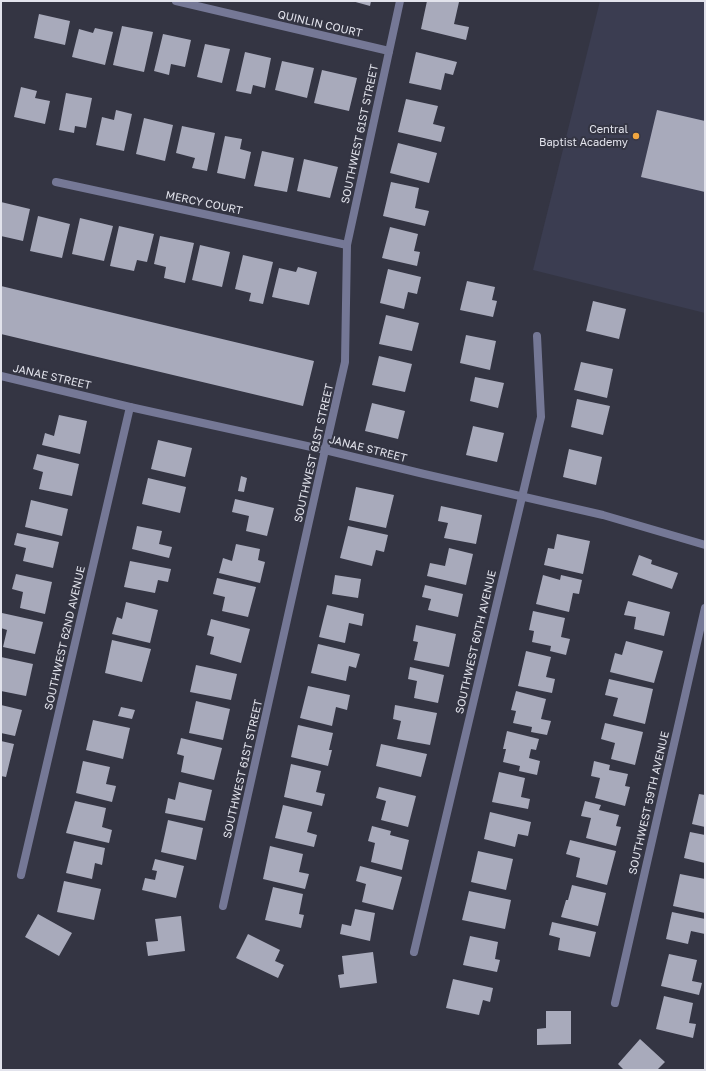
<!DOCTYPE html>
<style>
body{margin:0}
#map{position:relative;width:706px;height:1071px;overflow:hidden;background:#343543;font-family:"Golos Text",sans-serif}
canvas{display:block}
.frame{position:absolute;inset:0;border:2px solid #e2e3ec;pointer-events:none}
</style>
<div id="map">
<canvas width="706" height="1071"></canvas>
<div class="frame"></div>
</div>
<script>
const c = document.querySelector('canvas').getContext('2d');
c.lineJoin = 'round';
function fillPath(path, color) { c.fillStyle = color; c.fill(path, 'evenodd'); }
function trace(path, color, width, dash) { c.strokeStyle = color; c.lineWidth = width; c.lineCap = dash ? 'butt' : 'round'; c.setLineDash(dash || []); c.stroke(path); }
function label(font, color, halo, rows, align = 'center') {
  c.font = font + ' "Golos Text",sans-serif'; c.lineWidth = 4; c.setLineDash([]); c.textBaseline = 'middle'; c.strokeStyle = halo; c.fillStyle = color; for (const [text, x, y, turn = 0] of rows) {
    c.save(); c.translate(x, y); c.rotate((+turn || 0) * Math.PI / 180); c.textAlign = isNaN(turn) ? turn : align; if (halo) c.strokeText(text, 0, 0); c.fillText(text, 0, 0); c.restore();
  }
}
fillPath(new Path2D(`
 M 600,1 L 705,1 L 705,313 L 533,270 Z`), '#3b3d51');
fillPath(new Path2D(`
 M 352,1 L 371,1 L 370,6 Z
 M 427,1 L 455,1 L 459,2 L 454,24 L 469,27 L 466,40 L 421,29 Z
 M 39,14 L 70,21 L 65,45 L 34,38 Z
 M 122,26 L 153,32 L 144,72 L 113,65 Z
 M 95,28 L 113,32 L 105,65 L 72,57 L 79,29 L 93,33 Z
 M 163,34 L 191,40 L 185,67 L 171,64 L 169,75 L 154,71 Z
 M 205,44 L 230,49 L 222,83 L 197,77 Z
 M 245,52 L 271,58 L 265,88 L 253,85 L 251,94 L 236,91 Z
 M 416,52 L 457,62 L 453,75 L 445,73 L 441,90 L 409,83 Z
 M 282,61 L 314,68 L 307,98 L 275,90 Z
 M 322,70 L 357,78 L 349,111 L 314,103 Z
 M 21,87 L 37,91 L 35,98 L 50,101 L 45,124 L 14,117 Z
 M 66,93 L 92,98 L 86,128 L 75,126 L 74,133 L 59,130 Z
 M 406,99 L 438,106 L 433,124 L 445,127 L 441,142 L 398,132 Z
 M 116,110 L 132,114 L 124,151 L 96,145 L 102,117 L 114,120 Z
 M 657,110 L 705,121 L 705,192 L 641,177 Z
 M 144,118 L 173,125 L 165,161 L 136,154 Z
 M 182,126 L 215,133 L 207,171 L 192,168 L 195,158 L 176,153 Z
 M 225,136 L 242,139 L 240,149 L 251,152 L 245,179 L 217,173 Z
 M 398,143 L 437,153 L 429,183 L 390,173 Z
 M 262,151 L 294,158 L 287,192 L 254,186 Z
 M 304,159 L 338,167 L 330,198 L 297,191 Z
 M 391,182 L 419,188 L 415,208 L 429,211 L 425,226 L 383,216 Z
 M 1,202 L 30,209 L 23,241 L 1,236 Z
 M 38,216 L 70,224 L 62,258 L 30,251 Z
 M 80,218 L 113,226 L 104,261 L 72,254 Z
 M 119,226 L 154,234 L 147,262 L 137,260 L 134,271 L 110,266 Z
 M 390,227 L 418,234 L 414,251 L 420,252 L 417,266 L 382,258 Z
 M 160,236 L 194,243 L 185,283 L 164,278 L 166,267 L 154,264 Z
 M 200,245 L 230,252 L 222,287 L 192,280 Z
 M 243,255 L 273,262 L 263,304 L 249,301 L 251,293 L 235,289 Z
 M 298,267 L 317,272 L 309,305 L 272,297 L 279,268 L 296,272 Z
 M 388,269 L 421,277 L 417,294 L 408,292 L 404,309 L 380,303 Z
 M 467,281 L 495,287 L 492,300 L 497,301 L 493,317 L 460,310 Z
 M 1,286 L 314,361 L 303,406 L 1,334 Z
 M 593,301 L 626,309 L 619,339 L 586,331 Z
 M 386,315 L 419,323 L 412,351 L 379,344 Z
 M 466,335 L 496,341 L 490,370 L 460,363 Z
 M 379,356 L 412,364 L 405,392 L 372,385 Z
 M 581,362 L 613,369 L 607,398 L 574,390 Z
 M 475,377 L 504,383 L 498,408 L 470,401 Z
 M 577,399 L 610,406 L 603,435 L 571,427 Z
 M 372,403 L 405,411 L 398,439 L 365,431 Z
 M 59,415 L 87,421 L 80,454 L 42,445 L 45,433 L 54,436 Z
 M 473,426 L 504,433 L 497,462 L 466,455 Z
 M 158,440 L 192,448 L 185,477 L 151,469 Z
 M 569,449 L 602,457 L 596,485 L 563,477 Z
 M 37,454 L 79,464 L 72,496 L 39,489 L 43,472 L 33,469 Z
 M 241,476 L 247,478 L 244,492 L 238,491 Z
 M 148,478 L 186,487 L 180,513 L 142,504 Z
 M 356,487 L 394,495 L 386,528 L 349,520 Z
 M 235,499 L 274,508 L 267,536 L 246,531 L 249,516 L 232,512 Z
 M 31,500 L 68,509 L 62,536 L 25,527 Z
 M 441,506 L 482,515 L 476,544 L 444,538 L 448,523 L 438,521 Z
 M 137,526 L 162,531 L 159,544 L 172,547 L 169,558 L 132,549 Z
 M 348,526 L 388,535 L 384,552 L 376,550 L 372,566 L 340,558 Z
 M 17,533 L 59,542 L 53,568 L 23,561 L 26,548 L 14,545 Z
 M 557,534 L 590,541 L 583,574 L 544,565 L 548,548 L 554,549 Z
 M 236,544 L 260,549 L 258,560 L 265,562 L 260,583 L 219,573 L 223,558 L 232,561 Z
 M 449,548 L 473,554 L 466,585 L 427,576 L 430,563 L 445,566 Z
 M 639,555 L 652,560 L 651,564 L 678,573 L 672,589 L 632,575 Z
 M 130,561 L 171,569 L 168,582 L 158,580 L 155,593 L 124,587 Z
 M 16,574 L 52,582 L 45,614 L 20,608 L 23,592 L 12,589 Z
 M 335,575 L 361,579 L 358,598 L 332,594 Z
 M 543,575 L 560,580 L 561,575 L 582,580 L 579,594 L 573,593 L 569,612 L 536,604 Z
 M 217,578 L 256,587 L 248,617 L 222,611 L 225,597 L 213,594 Z
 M 425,585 L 463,594 L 458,617 L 428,610 L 431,599 L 422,597 Z
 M 628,601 L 670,612 L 664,636 L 634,629 L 636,617 L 624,615 Z
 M 126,602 L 158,610 L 150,643 L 112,634 L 117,617 L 122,619 Z
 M 327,605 L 364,614 L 362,626 L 349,623 L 345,643 L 319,637 Z
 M 533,611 L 565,618 L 561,637 L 570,639 L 566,655 L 550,651 L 551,646 L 532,642 L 534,631 L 529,630 Z
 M 2,613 L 43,622 L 35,654 L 3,647 L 7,630 L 1,628 Z
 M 211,619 L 250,629 L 241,663 L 210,654 L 214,637 L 207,635 Z
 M 416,625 L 456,634 L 449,667 L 414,660 L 418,642 L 413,641 Z
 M 112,640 L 151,649 L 142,682 L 105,673 Z
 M 626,641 L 663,651 L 654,683 L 610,672 L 615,653 L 622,655 Z
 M 318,644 L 360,654 L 356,668 L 349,666 L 346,681 L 311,673 Z
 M 526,651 L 551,657 L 546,677 L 555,679 L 552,693 L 518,686 Z
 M 1,657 L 33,664 L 26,696 L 1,691 Z
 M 196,665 L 237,674 L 231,700 L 190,692 Z
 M 410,667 L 444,675 L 438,703 L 414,698 L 417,681 L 408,679 Z
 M 609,679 L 653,689 L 645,724 L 613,716 L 618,698 L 605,695 Z
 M 308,686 L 350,695 L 347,710 L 336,707 L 332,726 L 300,718 Z
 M 516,691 L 546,699 L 541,719 L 551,721 L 547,735 L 531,732 L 532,727 L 513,723 L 516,711 L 511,710 Z
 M 196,701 L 230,709 L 223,740 L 189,733 Z
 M 1,705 L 22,710 L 15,736 L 1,733 Z
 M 395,705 L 437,713 L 430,745 L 397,739 L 401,721 L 393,719 Z
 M 121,707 L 135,710 L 132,719 L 118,716 Z
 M 93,720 L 130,728 L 123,759 L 86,750 Z
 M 605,723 L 643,732 L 635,765 L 611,759 L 615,743 L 601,739 Z
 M 298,725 L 333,733 L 329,750 L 332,750 L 328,766 L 291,757 Z
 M 507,731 L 539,739 L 536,750 L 531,749 L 529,758 L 540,761 L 537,775 L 519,771 L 520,766 L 503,762 L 506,749 L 503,749 Z
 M 181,738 L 222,748 L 214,780 L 181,772 L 184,756 L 177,754 Z
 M 1,741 L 14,744 L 6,777 L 1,776 Z
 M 381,744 L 427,754 L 421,777 L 376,766 Z
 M 83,761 L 110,767 L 106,784 L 116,786 L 112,802 L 76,793 Z
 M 594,761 L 610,765 L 609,770 L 628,774 L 625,786 L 630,787 L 625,806 L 595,798 L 600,778 L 591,776 Z
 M 291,764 L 321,771 L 316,792 L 325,794 L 322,806 L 284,797 Z
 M 499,772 L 525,778 L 521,797 L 530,799 L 528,809 L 492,802 Z
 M 179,782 L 212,790 L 205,821 L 165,813 L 168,798 L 175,800 Z
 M 379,787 L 416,796 L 408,827 L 381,820 L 386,801 L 376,798 Z
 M 699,794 L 705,795 L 705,827 L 692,824 Z
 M 75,801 L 106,808 L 102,827 L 112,830 L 109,843 L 66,833 Z
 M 585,801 L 601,805 L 599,810 L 619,815 L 616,826 L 621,827 L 616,846 L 586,838 L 591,818 L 581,816 Z
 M 283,805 L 312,812 L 307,832 L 317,835 L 314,847 L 275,838 Z
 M 490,812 L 531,822 L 528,836 L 518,834 L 515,847 L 484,839 Z
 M 168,820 L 203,828 L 196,860 L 161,852 Z
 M 372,826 L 391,831 L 390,835 L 409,840 L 402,870 L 371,862 L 375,843 L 368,841 Z
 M 690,832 L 705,835 L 705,863 L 684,858 Z
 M 570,840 L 616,851 L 607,885 L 576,877 L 580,858 L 566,854 Z
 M 74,841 L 105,848 L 102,865 L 95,863 L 92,879 L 66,873 Z
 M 270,846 L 303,854 L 299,872 L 309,874 L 305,889 L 263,879 Z
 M 478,851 L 513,859 L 506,890 L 471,882 Z
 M 155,859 L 184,866 L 176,898 L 142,890 L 145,878 L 155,880 L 157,871 L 152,870 Z
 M 360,866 L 402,877 L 393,910 L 362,902 L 366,884 L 356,881 Z
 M 680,874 L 705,879 L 705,913 L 673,906 Z
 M 64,881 L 101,889 L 94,920 L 57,912 Z
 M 572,885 L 606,893 L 598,926 L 561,917 L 566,900 L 568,900 Z
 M 273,887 L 303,894 L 299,914 L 304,915 L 301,928 L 265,920 Z
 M 469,891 L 511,900 L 505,929 L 462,920 Z
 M 355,909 L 375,913 L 370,941 L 340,934 L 342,924 L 351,926 Z
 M 672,912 L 705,919 L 705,934 L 691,931 L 688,944 L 666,939 Z
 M 38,914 L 72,933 L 59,956 L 25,937 Z
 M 181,916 L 185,951 L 148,956 L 146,942 L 158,941 L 155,919 Z
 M 552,922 L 596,932 L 590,957 L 558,950 L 560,938 L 549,935 Z
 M 248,934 L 280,950 L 275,961 L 284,965 L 278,978 L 236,958 Z
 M 470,936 L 498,942 L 495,959 L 500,960 L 497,972 L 463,965 Z
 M 373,952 L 377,983 L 340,988 L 338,975 L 344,974 L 342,956 Z
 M 669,954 L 697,960 L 692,981 L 702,983 L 699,995 L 661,986 Z
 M 453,979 L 493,988 L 490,1002 L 483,1000 L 479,1015 L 446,1008 Z
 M 664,996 L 693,1003 L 689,1023 L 696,1024 L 693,1038 L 656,1029 Z
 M 546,1011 L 571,1011 L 571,1044 L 537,1045 L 537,1029 L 546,1028 Z
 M 640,1039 L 665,1062 L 657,1070 L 624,1070 L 618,1064 Z`), '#a8aabb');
trace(new Path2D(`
 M 176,1 L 389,51
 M 56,182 L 347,245
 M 21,875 L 130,407
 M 223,906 L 325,450
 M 414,952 L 541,417 L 537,336
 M 615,1003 L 705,608`), '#757896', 8);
trace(new Path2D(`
 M 1,376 L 130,407 L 325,450 L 424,474 L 603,515 L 705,545
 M 325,450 L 345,362 L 347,245 L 400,1`), '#757896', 8);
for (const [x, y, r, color] of [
 [636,136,4,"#f1a640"]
]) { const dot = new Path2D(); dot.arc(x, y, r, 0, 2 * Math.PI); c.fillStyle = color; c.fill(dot); trace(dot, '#343543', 1.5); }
label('11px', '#e2e3ec', '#343543', [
 ["QUINLIN COURT",320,24,13],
 ["SOUTHWEST 61ST STREET",360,134,-78],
 ["MERCY COURT",204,203,12],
 ["JANAE STREET",52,377,13],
 ["JANAE STREET",368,449,14],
 ["SOUTHWEST 61ST STREET",314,453,-77],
 ["SOUTHWEST 62ND AVENUE",65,638,-77],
 ["SOUTHWEST 60TH AVENUE",476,642,-77],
 ["SOUTHWEST 61ST STREET",243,769,-77],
 ["SOUTHWEST 59TH AVENUE",649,803,-77]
]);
label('11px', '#e2e3ec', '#343543', [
 ["Central",628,130],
 ["Baptist Academy",628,143]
], 'right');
</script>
